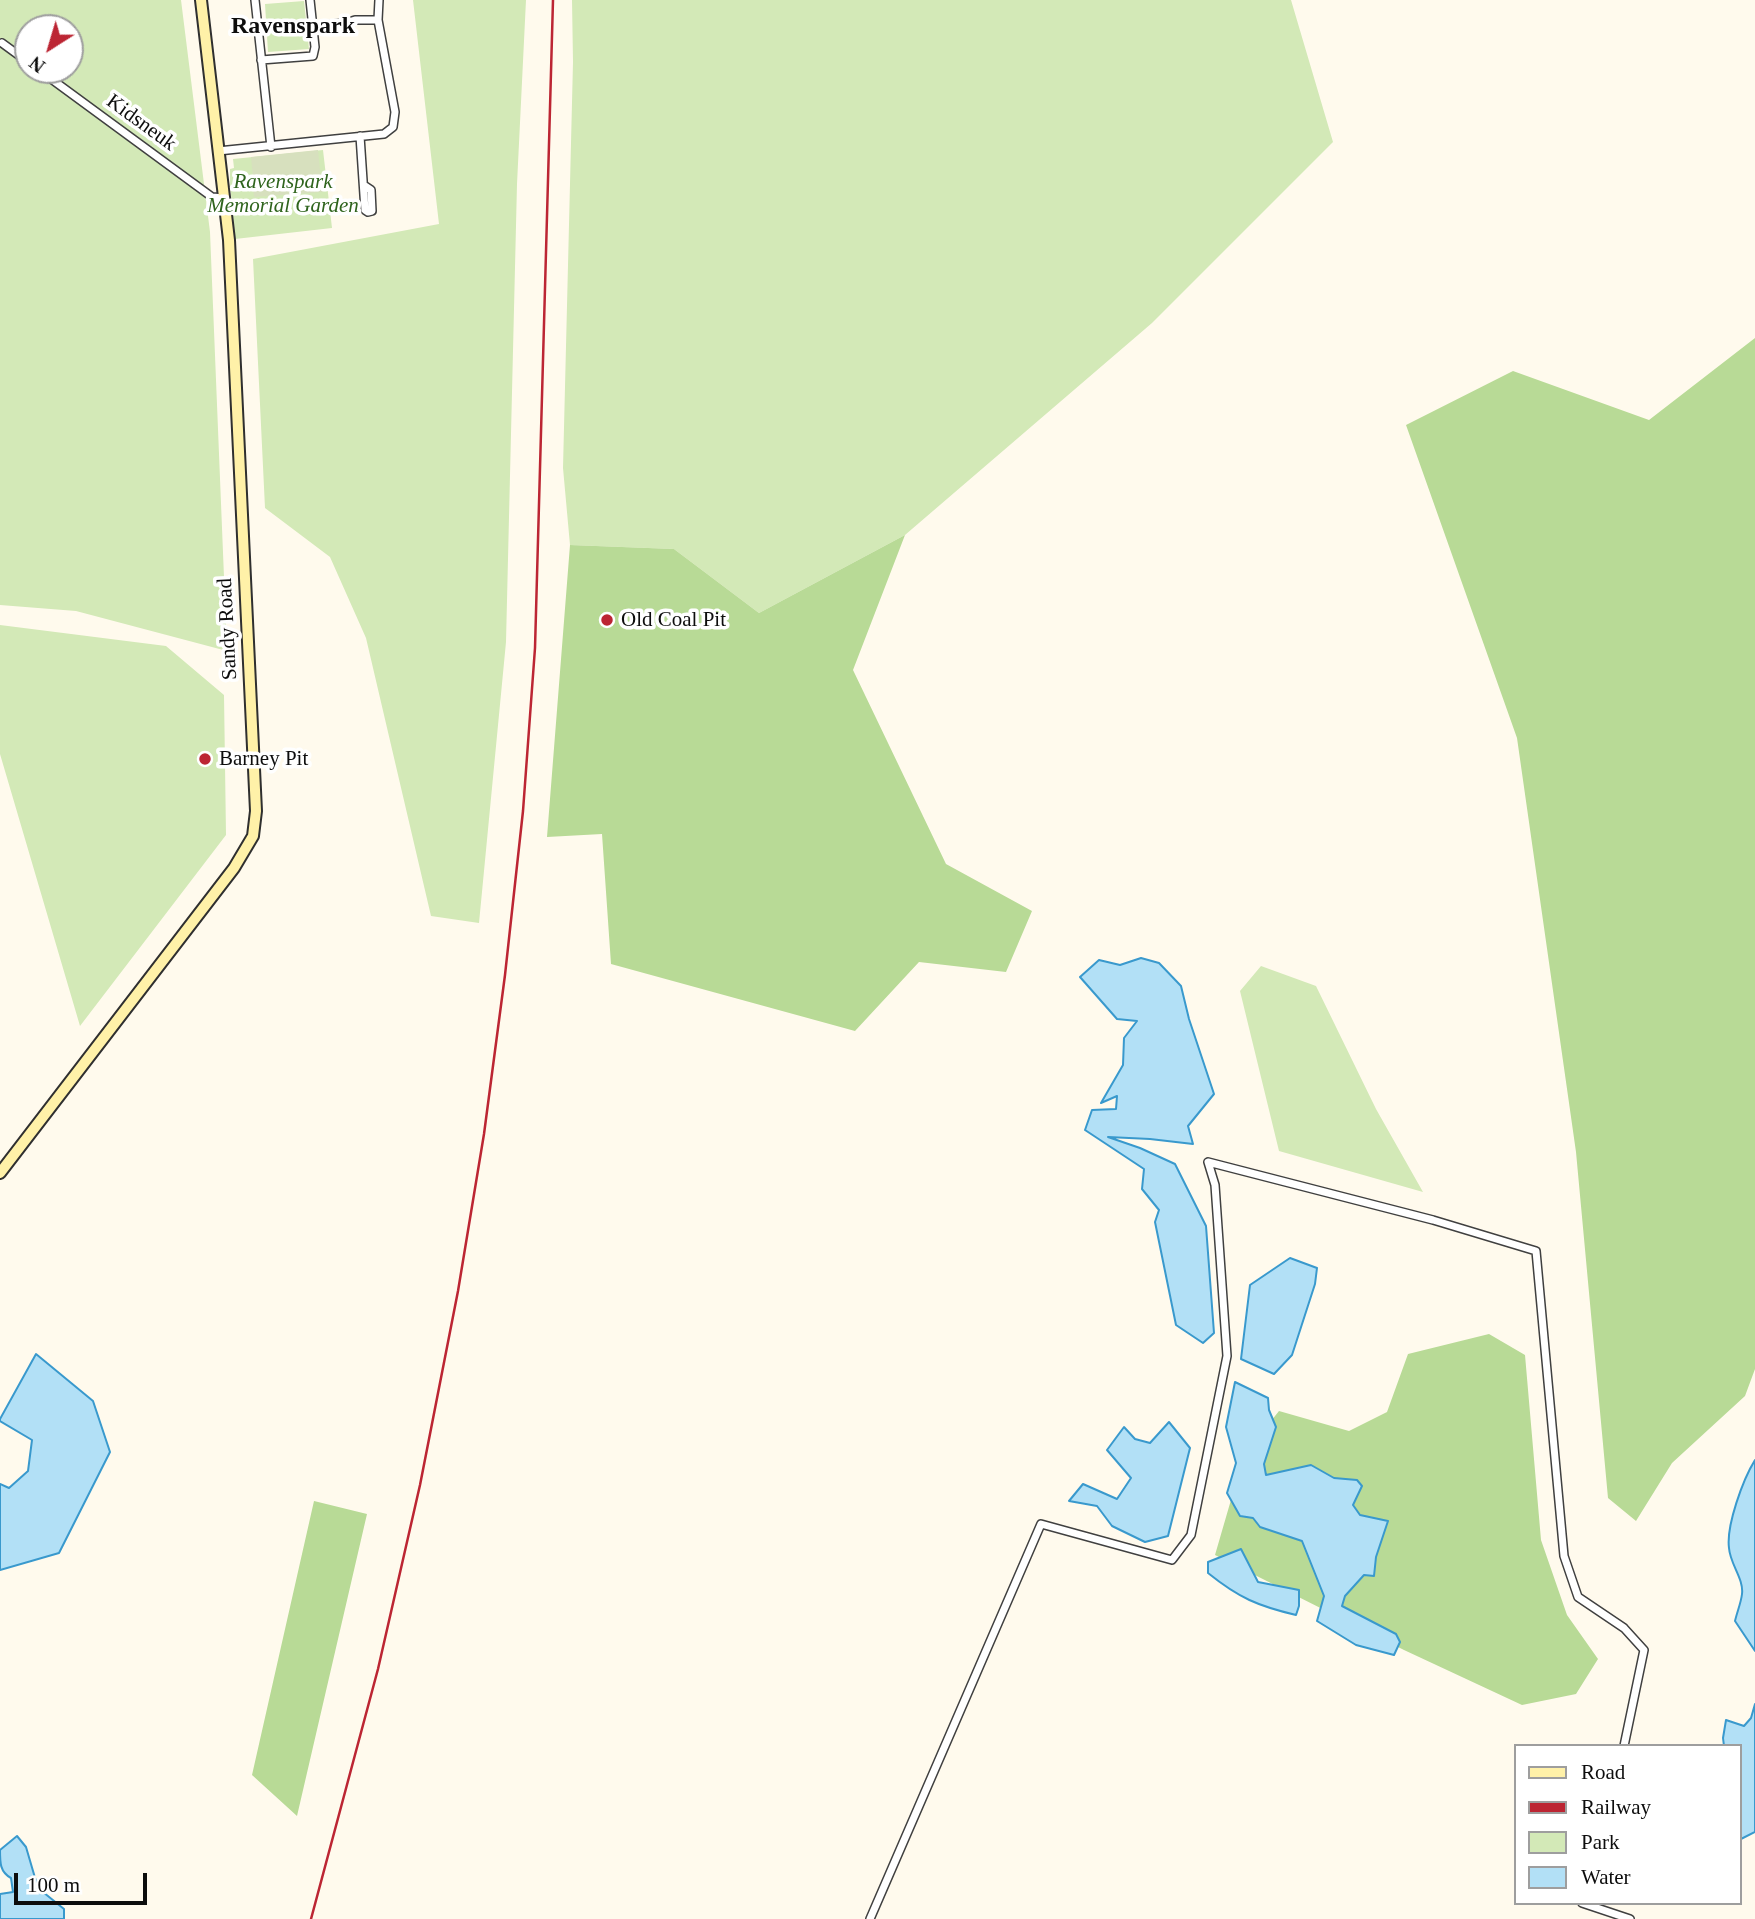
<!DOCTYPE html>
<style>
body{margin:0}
#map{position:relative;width:1755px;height:1919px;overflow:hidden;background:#fffaed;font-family:Georgia,serif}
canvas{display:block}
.legend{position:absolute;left:1514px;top:1744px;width:228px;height:161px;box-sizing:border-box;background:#fff;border:2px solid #9e9e9e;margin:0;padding:9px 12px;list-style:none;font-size:21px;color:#0d0d0d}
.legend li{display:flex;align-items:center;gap:14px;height:35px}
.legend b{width:35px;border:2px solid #9e9e9e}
.north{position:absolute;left:14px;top:14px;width:70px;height:70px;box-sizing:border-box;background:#fff;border:2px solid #9e9e9e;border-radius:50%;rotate:217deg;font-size:19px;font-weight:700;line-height:28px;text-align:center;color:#0d0d0d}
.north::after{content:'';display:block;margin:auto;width:24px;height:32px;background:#bc2533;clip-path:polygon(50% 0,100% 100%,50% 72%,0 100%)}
.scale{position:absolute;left:14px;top:1873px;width:133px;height:32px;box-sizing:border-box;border:4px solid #0d0d0d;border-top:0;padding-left:9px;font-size:21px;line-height:24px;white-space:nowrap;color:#0d0d0d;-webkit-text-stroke:5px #fff;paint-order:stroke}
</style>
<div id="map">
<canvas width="1755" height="1919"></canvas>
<ul class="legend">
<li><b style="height:9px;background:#fff1a8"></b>Road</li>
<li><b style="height:9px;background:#bc2533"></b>Railway</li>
<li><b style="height:19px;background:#d3e9b7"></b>Park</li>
<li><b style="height:19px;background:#b2e0f6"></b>Water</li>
</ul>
<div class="north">N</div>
<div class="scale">100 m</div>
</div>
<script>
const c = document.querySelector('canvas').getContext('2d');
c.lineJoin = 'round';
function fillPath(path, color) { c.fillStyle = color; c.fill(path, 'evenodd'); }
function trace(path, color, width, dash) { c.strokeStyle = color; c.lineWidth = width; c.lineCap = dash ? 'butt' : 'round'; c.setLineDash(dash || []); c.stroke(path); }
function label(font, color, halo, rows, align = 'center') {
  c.font = font + ' Georgia,serif'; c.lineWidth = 7; c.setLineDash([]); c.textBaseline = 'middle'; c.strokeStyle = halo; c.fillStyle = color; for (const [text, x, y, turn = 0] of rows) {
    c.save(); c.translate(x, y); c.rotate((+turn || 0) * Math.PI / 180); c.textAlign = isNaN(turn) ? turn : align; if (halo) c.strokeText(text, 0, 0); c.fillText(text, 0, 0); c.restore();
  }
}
fillPath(new Path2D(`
 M 0,0 L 181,0 L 210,232 L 227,651 L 76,611 L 0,605 ZM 28,28 L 70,28 L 70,70 L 28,70 Z
 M 413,0 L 526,0 L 517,184 L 506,642 L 479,923 L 431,916 L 366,638 L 330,557 L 265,508 L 253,259 L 439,224 Z
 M 572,0 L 1291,0 L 1333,142 L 1152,323 L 905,535 L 759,613 L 674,549 L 570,545 L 563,468 L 573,62 Z
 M 304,1 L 309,49 L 268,52 L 265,4 Z
 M 323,150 L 332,228 L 235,239 L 230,183 L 230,169 L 234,168 L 233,159 Z
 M 0,625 L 166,646 L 224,695 L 226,835 L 80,1026 L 0,754 Z
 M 1261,966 L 1316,986 L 1376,1109 L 1423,1192 L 1279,1151 L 1240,991 Z`), '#d3e9b7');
fillPath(new Path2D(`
 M 1755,338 L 1755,1369 L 1745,1396 L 1672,1463 L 1636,1521 L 1608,1498 L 1576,1152 L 1517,738 L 1406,425 L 1513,371 L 1649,420 Z
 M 905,535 L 853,670 L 946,864 L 1032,911 L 1006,972 L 919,962 L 855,1031 L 611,964 L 602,834 L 547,837 L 570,545 L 674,549 L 759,613 Z
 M 1489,1334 L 1525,1355 L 1541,1540 L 1567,1615 L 1598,1659 L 1576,1694 L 1522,1705 L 1404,1650 L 1215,1555 L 1244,1455 L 1279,1411 L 1349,1431 L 1387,1412 L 1408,1354 Z
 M 314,1501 L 367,1514 L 297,1816 L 252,1775 Z`), '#b8da96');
fillPath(new Path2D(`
 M 318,150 L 321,180 L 320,182 L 314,183 L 314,186 L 322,187 L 323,192 L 254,197 L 253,186 L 261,183 L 262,179 L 253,178 L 251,157 Z`), '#d7e0be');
const water = new Path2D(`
 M 1141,958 L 1159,963 L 1181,986 L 1189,1019 L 1214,1094 L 1188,1126 L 1193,1144 L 1150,1139 L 1108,1137 L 1140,1148 L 1175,1164 L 1206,1226 L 1214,1333 L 1203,1343 L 1176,1325 L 1155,1222 L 1159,1210 L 1142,1189 L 1144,1169 L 1085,1130 L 1092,1110 L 1116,1109 L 1117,1096 L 1101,1103 L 1123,1065 L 1124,1038 L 1137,1021 L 1117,1019 L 1080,977 L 1099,960 L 1120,965 Z
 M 1290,1258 L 1317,1268 L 1315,1284 L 1292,1355 L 1274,1374 L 1241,1359 L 1250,1285 Z
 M 36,1354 L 93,1401 L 110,1452 L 59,1553 L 0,1570 L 0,1484 L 9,1488 L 28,1471 L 32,1440 L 0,1421 L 0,1419 Z
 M 1235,1382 L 1268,1398 L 1269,1410 L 1276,1427 L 1264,1464 L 1266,1475 L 1311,1465 L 1334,1478 L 1357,1480 L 1362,1486 L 1353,1505 L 1360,1515 L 1388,1521 L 1376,1557 L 1374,1576 L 1364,1575 L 1345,1596 L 1342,1606 L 1396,1634 L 1400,1642 L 1394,1655 L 1356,1645 L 1317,1621 L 1324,1596 L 1302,1541 L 1260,1527 L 1253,1518 L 1240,1516 L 1227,1493 L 1236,1463 L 1226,1427 Z
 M 1169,1422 L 1190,1448 L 1168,1536 L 1145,1542 L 1112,1526 L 1097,1506 L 1069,1501 L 1083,1484 L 1117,1499 L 1131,1478 L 1107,1450 L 1124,1427 L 1135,1439 L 1150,1443 Z
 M 1755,1460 L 1755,1651 L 1735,1621 C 1737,1612 1741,1603 1742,1594 C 1744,1579 1730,1564 1729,1548 C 1726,1526 1743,1479 1755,1460 Z
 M 1241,1549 L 1258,1582 L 1299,1590 L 1299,1606 L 1296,1615 C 1258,1606 1239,1598 1208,1573 L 1208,1562 Z
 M 1755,1704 L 1755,1832 L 1739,1840 L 1739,1746 L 1724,1746 L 1723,1738 L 1726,1720 L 1744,1726 L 1751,1718 Z
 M 17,1836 L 26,1847 L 38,1888 L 64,1909 L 64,1919 L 0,1919 L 0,1894 L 13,1892 L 11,1878 C 0,1872 0,1863 0,1850 Z`);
fillPath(water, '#b2e0f6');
trace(water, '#3999cd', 2);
const minor = new Path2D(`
 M 255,0 L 271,147
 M 313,26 L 345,23 L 355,20 L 378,20
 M 2,43 L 28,62
 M 261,60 L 313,56 L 315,47 L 310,0
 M 39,70 L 212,197 L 225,198
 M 360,136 L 365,210 L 368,212 L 372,211 L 371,190 L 365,186
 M 218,151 L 384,134 L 393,127 L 395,112 L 378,20 L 379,0
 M 1582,1903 L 1630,1919
 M 870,1919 L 1041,1524 L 1172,1560 L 1191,1535 L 1227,1356 L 1215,1185 L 1208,1162 L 1433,1220 L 1536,1251 L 1564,1556 L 1578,1597 L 1624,1628 L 1644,1650 L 1624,1746`);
const secondary = new Path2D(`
 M 0,1173 L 234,868 L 253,836 L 256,811 L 229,240 L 201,0`);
trace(minor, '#404040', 10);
trace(secondary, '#2f2f2f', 14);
trace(minor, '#fff', 7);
trace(secondary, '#fff1a8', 10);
trace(new Path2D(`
 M 311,1919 L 378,1669 L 420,1485 L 458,1291 L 484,1134 L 505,975 L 523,811 L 535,648 L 553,0`), '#bc2533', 2.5);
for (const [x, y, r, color] of [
 [607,620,7,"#bc2533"],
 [205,759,7,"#bc2533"]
]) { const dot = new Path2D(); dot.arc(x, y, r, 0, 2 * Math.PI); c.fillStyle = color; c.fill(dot); trace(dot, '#fff', 2.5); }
label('21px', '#0d0d0d', '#fff', [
 ["Kidsneuk",141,123,36],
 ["Sandy Road",228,629,-93]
]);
label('italic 21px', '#2f641d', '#fff', [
 ["Ravenspark",283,182],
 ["Memorial Garden",283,206]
]);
label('21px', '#0d0d0d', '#fff', [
 ["Old Coal Pit",621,620],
 ["Barney Pit",219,759]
], 'left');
label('bold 24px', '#0d0d0d', '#fff', [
 ["Ravenspark",293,27]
]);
</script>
